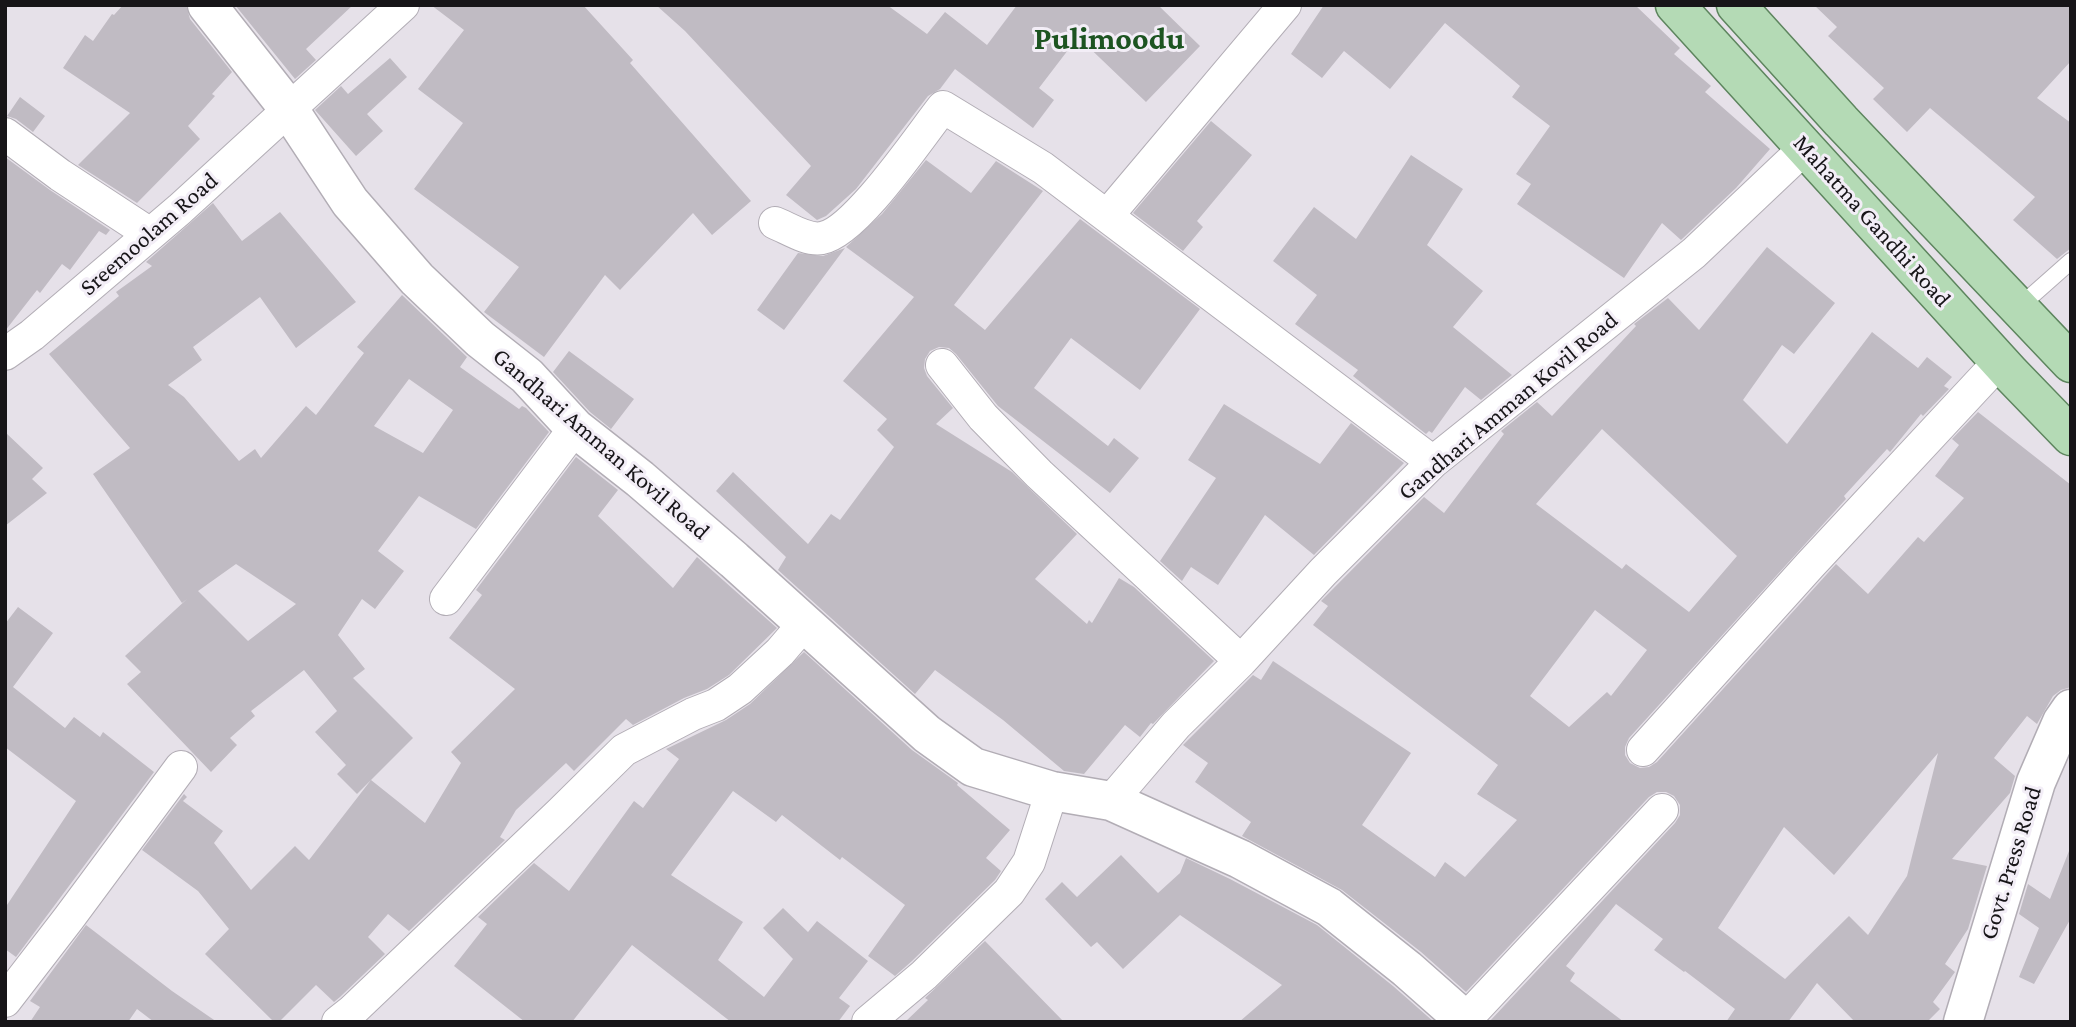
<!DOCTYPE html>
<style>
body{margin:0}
#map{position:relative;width:2076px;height:1027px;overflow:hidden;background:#e6e1e9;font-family:"Crimson Pro",serif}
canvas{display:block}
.frame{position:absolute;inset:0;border:7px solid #171518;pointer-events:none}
</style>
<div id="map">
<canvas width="2076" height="1027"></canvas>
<div class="frame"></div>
</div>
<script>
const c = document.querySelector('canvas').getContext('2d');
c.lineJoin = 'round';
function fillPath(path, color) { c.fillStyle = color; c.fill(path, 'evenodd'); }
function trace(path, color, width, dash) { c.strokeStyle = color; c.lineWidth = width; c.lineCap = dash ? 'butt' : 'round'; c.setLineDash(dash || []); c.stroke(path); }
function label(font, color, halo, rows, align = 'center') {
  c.font = font + ' "Crimson Pro",serif'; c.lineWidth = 6; c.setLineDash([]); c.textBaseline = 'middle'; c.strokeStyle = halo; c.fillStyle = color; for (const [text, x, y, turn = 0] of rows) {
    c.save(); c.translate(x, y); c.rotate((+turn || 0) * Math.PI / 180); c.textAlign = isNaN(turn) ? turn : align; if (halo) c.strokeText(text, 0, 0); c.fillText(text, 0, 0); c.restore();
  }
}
fillPath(new Path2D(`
 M 123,5 L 186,5 L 190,19 L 232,72 L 212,94 L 215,96 L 188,126 L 200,139 L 137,203 L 78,165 L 130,113 L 63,68 L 85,35 L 93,41 L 112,14 L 114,15 Z
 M 235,5 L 353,5 L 306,49 L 316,60 L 295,79 Z
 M 431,5 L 583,5 L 633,60 L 630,63 L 751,201 L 712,235 L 693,213 L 620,290 L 605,275 L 544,357 L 484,312 L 519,267 L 414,189 L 463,123 L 418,89 L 464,30 Z
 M 656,5 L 887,5 L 927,34 L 945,12 L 987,45 L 1017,5 L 1158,5 L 1200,46 L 1146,102 L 1078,37 L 1039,88 L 1054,100 L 1033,128 L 955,69 L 940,89 L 928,96 L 856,189 L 826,216 L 817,220 L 786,195 L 811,166 L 685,31 Z
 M 1324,5 L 1635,5 L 1680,48 L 1674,54 L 1711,86 L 1705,92 L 1770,149 L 1736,188 L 1681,240 L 1662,223 L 1624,278 L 1517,204 L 1531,184 L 1516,174 L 1550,126 L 1512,97 L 1520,86 L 1445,23 L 1390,89 L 1344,51 L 1322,78 L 1291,54 Z
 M 1814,5 L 2071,5 L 2071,61 L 2037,98 L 2071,123 L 2071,248 L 2057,259 L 2013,220 L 2035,197 L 1930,108 L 1907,132 L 1873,99 L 1884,88 L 1828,36 L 1837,27 Z
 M 390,58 L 407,77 L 367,114 L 383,131 L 356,156 L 315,110 L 341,86 L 348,94 Z
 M 20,97 L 45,116 L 33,132 L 16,119 L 7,116 Z
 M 1211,121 L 1252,155 L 1197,221 L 1203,227 L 1183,251 L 1133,213 Z
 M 1411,155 L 1463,189 L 1427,245 L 1483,291 L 1453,327 L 1512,375 L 1481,400 L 1465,387 L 1432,433 L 1429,431 L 1426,434 L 1353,376 L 1358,370 L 1295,324 L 1317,295 L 1273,261 L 1314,207 L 1356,239 Z
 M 5,157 L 50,190 L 110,230 L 106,235 L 99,231 L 70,270 L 62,264 L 40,293 L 37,290 L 5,331 Z
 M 926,160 L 971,193 L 996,161 L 1043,191 L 954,305 L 985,330 L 1080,219 L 1200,309 L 1140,390 L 1071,338 L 1034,388 L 1108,446 L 1114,438 L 1139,458 L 1110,493 L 998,406 L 956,354 L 949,348 L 939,347 L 930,351 L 925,359 L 924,368 L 927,376 L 953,408 L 936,424 L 1012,472 L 1077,534 L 1035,579 L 1087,624 L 1089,620 L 1092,623 L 1119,578 L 1134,587 L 1214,661 L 1153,724 L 1151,723 L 1140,737 L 1125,725 L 1084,774 L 1064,771 L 1003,720 L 935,670 L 915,694 L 778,570 L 786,557 L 716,491 L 733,472 L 808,544 L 831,514 L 840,520 L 894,447 L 877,430 L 887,419 L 843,381 L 914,297 L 846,247 L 882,214 Z
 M 213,203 L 242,241 L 280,212 L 356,302 L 296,348 L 260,297 L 193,347 L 202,360 L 168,385 L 184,397 L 239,461 L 255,449 L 261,458 L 306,406 L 316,415 L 364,353 L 357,347 L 402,295 L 467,357 L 460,367 L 519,409 L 522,406 L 526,408 L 549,432 L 476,529 L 419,496 L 378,551 L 404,571 L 375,609 L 362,599 L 338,635 L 365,669 L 353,678 L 413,738 L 357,794 L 337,774 L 346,765 L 315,732 L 337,711 L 304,670 L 251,711 L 255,716 L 230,738 L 237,745 L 211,772 L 127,684 L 141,672 L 125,656 L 187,599 L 182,603 L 93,474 L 130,448 L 49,354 L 119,296 L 116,292 L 152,266 L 146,262 ZM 409,379 L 453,410 L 423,453 L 374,426 ZM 236,564 L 296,604 L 248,641 L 198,591 Z
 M 1767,247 L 1835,303 L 1794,354 L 1782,345 L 1743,400 L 1787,444 L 1872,332 L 1918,368 L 1927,357 L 1952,377 L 1944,386 L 1949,389 L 1923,416 L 1921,414 L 1890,452 L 1887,449 L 1844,496 L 1846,499 L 1629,738 L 1625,747 L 1625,755 L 1630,763 L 1640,768 L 1649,767 L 1657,762 L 1836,564 L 1868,594 L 1918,537 L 1924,542 L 1964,498 L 1935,476 L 1959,445 L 1952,439 L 1978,412 L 2071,485 L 2071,687 L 2061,690 L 2053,696 L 2037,724 L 2027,716 L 1994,758 L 2015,776 L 2010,793 L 1952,859 L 1987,866 L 1968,929 L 1945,964 L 1955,972 L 1933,1002 L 1940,1009 L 1927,1022 L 1855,1022 L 1817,983 L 1788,1022 L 1726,1022 L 1735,1009 L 1685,971 L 1684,972 L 1654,950 L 1663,939 L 1616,904 L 1566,966 L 1575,973 L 1570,981 L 1624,1022 L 1489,1022 L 1675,823 L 1680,815 L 1680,805 L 1674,796 L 1666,792 L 1657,792 L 1649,797 L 1466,992 L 1421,952 L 1342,890 L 1242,836 L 1251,822 L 1195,782 L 1208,763 L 1183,745 L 1253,675 L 1261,680 L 1273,661 L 1411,753 L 1362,825 L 1435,877 L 1445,862 L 1465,877 L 1517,820 L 1477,794 L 1498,765 L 1313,625 L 1328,606 L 1321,601 L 1424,497 L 1444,513 L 1504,434 L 1501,431 L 1537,402 L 1552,416 L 1636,326 L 1634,324 L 1668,298 L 1699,330 ZM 1602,429 L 1737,556 L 1689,612 L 1626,564 L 1622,569 L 1536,504 ZM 1595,610 L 1647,650 L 1611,696 L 1607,692 L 1569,727 L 1530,696 ZM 1938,753 L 1907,876 L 1868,935 L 1849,916 L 1785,979 L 1718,928 L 1784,827 L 1834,875 Z
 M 845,248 L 784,330 L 757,310 L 798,253 L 823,256 Z
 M 569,351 L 634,399 L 611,429 L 590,412 L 553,372 Z
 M 1224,404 L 1320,464 L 1351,423 L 1404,463 L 1314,555 L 1265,515 L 1218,585 L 1191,567 L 1182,581 L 1160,561 L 1216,478 L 1188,460 Z
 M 5,432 L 43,468 L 32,479 L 47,493 L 5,526 Z
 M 576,457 L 618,490 L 598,516 L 673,588 L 697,557 L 777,628 L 729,675 L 707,689 L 684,698 L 633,725 L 626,719 L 574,771 L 566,763 L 516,810 L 500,837 L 505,840 L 409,931 L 388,914 L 368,937 L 385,954 L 340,997 L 334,1002 L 316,985 L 279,1022 L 274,1022 L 205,954 L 229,929 L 198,891 L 142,850 L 184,794 L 187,797 L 183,801 L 223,831 L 214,843 L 251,890 L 295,846 L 309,860 L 371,780 L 425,823 L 461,763 L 451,752 L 515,689 L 449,638 L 482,595 L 476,590 Z
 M 18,607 L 53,633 L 13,687 L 65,728 L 74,717 L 100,737 L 103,732 L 154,772 L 16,957 L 5,949 L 5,908 L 76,801 L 5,747 L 5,624 Z
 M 804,652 L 912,750 L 958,783 L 957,785 L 1010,830 L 986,858 L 1001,871 L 995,880 L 912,961 L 895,976 L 868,956 L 905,905 L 842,857 L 840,860 L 782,815 L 776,822 L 733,791 L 671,875 L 743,922 L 718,960 L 764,997 L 793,959 L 763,928 L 783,908 L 808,932 L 817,921 L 868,961 L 839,998 L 850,1006 L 838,1022 L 731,1022 L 632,945 L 572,1022 L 525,1022 L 454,966 L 487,924 L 478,917 L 534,863 L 569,891 L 634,801 L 643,808 L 679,759 L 666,749 L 726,720 L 750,704 Z
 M 2069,851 L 2071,918 L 2034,984 L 2019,977 L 2039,928 L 2019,914 L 2028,884 L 2050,899 Z
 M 1121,855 L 1158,893 L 1180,873 L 1186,858 L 1230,879 L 1317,925 L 1393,986 L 1434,1022 L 1239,1022 L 1282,985 L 1180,915 L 1123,969 L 1097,942 L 1091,947 L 1045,899 L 1062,882 L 1077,897 Z
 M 86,925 L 172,991 L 217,1022 L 154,1022 L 137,1009 L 128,1022 L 30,1022 L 40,1007 L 30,1001 Z
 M 985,941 L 1064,1022 L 905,1022 L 928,1000 L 925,998 Z`), '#c0bbc3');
const lane = new Path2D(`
 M 2019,307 L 2071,261`);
const street = new Path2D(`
 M 5,134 L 60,175 L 150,234
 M 1107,216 L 1285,5
 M 775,223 C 788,228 807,241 822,238 C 856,232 920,136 943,107 L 1043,168 L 1433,462
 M 5,354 L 32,335 L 180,209 L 403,5
 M 942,365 L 983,417 L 1039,474 L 1241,661
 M 446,599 L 575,428
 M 1643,750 L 1810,565 L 2000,361
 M 1111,801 L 1176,725 L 1241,661 L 1323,572 L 1433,462 L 1694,253 L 1805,148
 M 5,1001 L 69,918 L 181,767
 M 1465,1020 L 1662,810
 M 338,1022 L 352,1011 L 560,813 L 624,750 L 693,714 L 716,705 L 740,689 L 780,652 L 804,624
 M 868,1022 L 924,975 L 1009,892 L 1029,862 L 1052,791`);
const secondary = new Path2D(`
 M 207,5 L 288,108 L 350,202 L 417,279 L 480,339 L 527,376 L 575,428 L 640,479 L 734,560 L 927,734 L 973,767 L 1052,791 L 1111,801 L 1240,859 L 1329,907 L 1407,969 L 1467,1022
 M 1963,1022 L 2036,782 L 2062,722 L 2071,709`);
const primary = new Path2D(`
 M 1675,5 L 2011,374 L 2071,436
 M 1736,5 L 1841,121 L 2071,363`);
trace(lane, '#b2adb5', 18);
trace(street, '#b2adb5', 34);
trace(secondary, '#b2adb5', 41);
trace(primary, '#5d855e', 41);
trace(lane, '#fff', 16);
trace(street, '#fff', 32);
trace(secondary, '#fff', 38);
trace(primary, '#b4dab5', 38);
label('24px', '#171518', '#f3eef7', [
 ["Mahatma Gandhi Road",1872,221,48],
 ["Sreemoolam Road",149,234,-41],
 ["Gandhari Amman Kovil Road",1508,406,-40],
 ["Gandhari Amman Kovil Road",601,444,41],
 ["Govt. Press Road",2011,863,-73]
]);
label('bold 32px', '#1d5421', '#f3eef7', [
 ["Pulimoodu",1109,39]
]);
</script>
